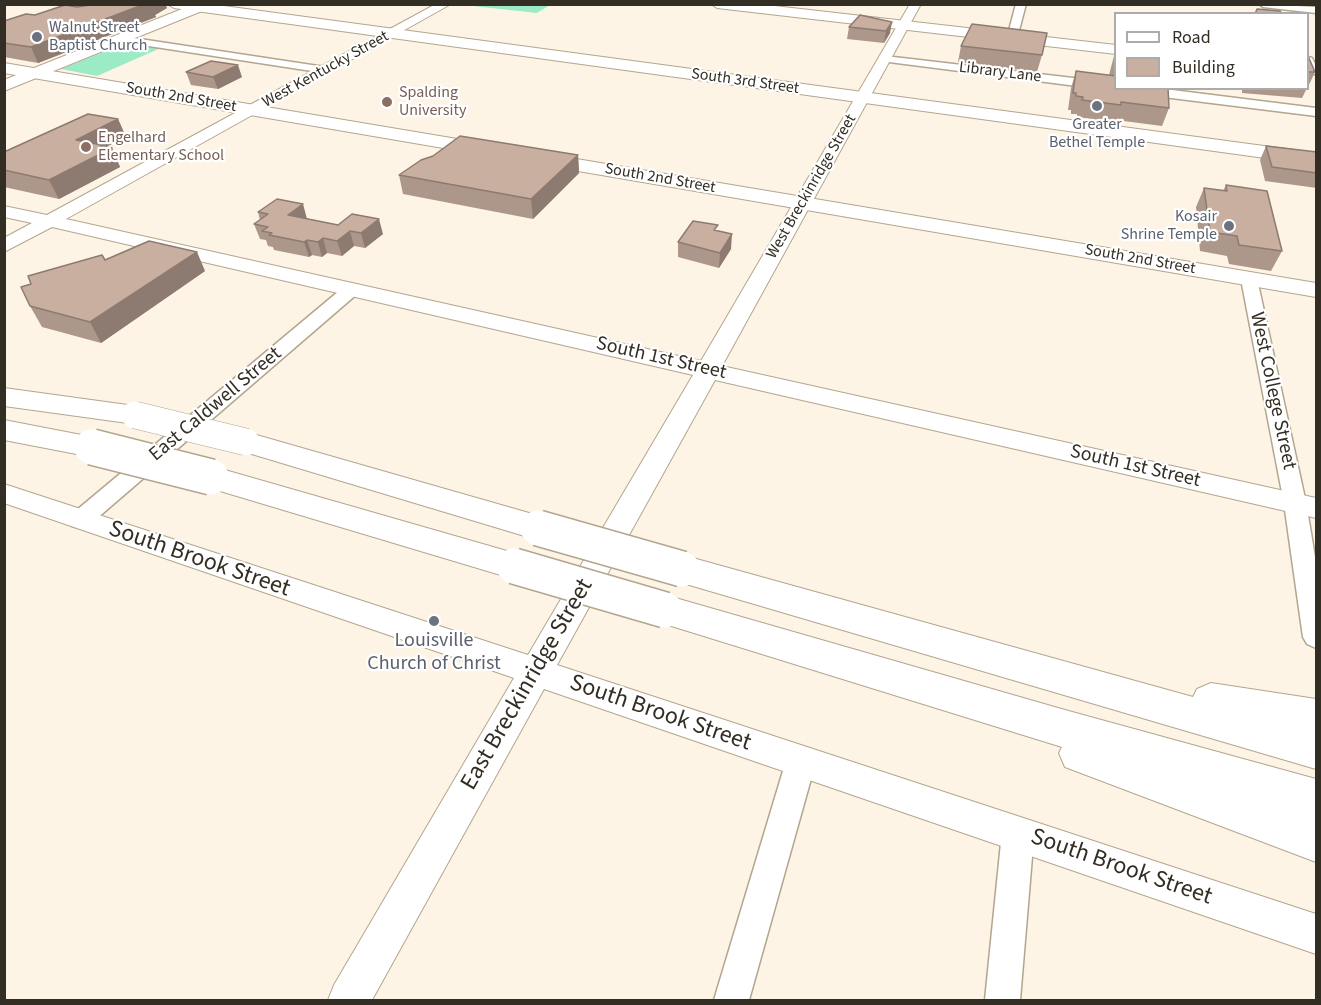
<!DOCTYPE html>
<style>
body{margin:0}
#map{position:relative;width:1321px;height:1005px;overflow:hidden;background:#fdf4e5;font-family:"Source Sans 3",sans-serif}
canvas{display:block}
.frame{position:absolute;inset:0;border:6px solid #332e24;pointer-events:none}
.legend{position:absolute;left:1114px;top:12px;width:195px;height:78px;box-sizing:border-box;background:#fff;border:2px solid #adaba7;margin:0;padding:8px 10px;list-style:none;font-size:18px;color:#332e24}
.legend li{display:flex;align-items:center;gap:12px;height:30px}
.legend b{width:30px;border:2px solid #adaba7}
</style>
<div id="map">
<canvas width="1321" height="1005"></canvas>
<div class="frame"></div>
<ul class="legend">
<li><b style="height:8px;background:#fff"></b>Road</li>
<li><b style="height:16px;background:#c9afa0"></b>Building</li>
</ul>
</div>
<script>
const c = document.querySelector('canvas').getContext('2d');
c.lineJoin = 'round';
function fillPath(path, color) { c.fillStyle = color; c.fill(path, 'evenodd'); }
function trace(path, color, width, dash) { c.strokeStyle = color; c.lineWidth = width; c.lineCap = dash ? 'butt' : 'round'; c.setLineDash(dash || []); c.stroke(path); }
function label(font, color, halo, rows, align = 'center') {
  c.font = font + ' "Source Sans 3",sans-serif'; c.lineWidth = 4.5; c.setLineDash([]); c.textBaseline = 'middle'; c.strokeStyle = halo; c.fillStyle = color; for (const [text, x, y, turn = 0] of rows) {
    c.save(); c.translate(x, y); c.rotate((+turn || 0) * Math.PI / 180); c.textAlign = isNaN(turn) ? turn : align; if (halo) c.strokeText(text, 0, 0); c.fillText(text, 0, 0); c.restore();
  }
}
fillPath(new Path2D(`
 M 464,5 L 550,5 L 537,13 Z
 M 129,42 L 163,47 L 97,76 L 61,69 Z`), '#9cebc7');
const minor = new Path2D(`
 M 1016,4 L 1026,4 L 1017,38 L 1012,41 L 1007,38 Z
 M 1259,4 L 1316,7 L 1316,13 L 1263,7 Z
 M 120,36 L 325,67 L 331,70 L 325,73 L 116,41 L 115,39 Z
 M 885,56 L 1116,83 L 1116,88 L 1121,88 L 1116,91 L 881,61 L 879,59 Z
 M 1308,57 L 1312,58 L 1316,66 L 1316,75 L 1308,70 Z
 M 1134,88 L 1156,88 L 1316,108 L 1316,116 L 1139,94 L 1135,93 Z
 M 1249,274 L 1257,279 L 1306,503 L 1316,563 L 1316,648 L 1307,644 L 1303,637 L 1284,503 L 1241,279 Z
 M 351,285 L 357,286 L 360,290 L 357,294 L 88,526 L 80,528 L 72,526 L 69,520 L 72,514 L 345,286 Z
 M 801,748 L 811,752 L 816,761 L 749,1000 L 714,1000 L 786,761 L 791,752 Z
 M 1018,818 L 1029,822 L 1034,833 L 1020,1000 L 985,1000 L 1002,833 L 1007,822 Z`);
const tertiary = new Path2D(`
 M 436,4 L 451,4 L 66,219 L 701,361 L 910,4 L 921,4 L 722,366 L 1316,498 L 1316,518 L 715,380 L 557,665 L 1316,914 L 1316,954 L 544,689 L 372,1000 L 328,1000 L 334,985 L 514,678 L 4,503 L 4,484 L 528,655 L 693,375 L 52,227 L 4,252 L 4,238 L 32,223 L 4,217 L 4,206 L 47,215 Z`);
const secondary = new Path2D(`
 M 199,4 L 204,8 L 202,11 L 4,91 L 4,80 L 192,5 Z
 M 711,4 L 757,4 L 1116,45 L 1116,54 L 717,8 Z`);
const primary = new Path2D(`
 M 167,4 L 209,4 L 1316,153 L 1316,165 L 174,8 Z
 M 4,63 L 1316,283 L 1316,297 L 4,73 Z`);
const motorway = new Path2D(`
 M 4,388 L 135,406 L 145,408 L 150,415 L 145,422 L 135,424 L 4,406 Z
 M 4,420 L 92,437 L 103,440 L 107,447 L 103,454 L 92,457 L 4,440 Z
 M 246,432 L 550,519 L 555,528 L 550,537 L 538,540 L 235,449 L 231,442 L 235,435 Z
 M 211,466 L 514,553 L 527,557 L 532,566 L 527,575 L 514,579 L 200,485 L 195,477 L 200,469 Z
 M 682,555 L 1193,697 L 1197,689 L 1211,683 L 1316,699 L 1316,769 L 669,579 L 664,569 L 669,559 Z
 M 665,595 L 1065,710 L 1316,779 L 1316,862 L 1065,767 L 1059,753 L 1062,747 L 652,620 L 646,610 L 652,600 Z`);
trace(minor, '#b4a68e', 3);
trace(tertiary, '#b4a68e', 2);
trace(secondary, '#b4a68e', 2);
trace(primary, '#b4a68e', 2);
trace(motorway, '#b4a68e', 2);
fillPath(minor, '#fff');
fillPath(tertiary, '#fff');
fillPath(secondary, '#fff');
fillPath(primary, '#fff');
fillPath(motorway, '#fff');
const motorwayBridgeFar1 = new Path2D(`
 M 135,415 L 246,442`);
const motorwayBridge = new Path2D(`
 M 92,447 L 211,477
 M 538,528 L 682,569
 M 514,566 L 665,610`);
trace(motorwayBridgeFar1, '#b4a68e', 28, []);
trace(motorwayBridge, '#b4a68e', 38, []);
trace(motorwayBridgeFar1, '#fff', 27);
trace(motorwayBridge, '#fff', 35);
fillPath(new Path2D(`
 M 97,4 L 165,4 L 167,8 L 155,15 L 156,17 L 38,63 L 4,57 L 4,21 Z
 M 860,15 L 890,33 L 884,43 L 847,39 L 849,27 Z
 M 961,46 L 1042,55 L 1037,72 L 958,62 Z
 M 1114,56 L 1116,56 L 1116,88 L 1169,108 L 1162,126 L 1116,120 L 1115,122 L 1077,117 L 1077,114 L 1071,114 L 1071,110 L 1068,110 L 1071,88 L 1076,71 L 1109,75 Z
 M 1308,56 L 1315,72 L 1308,87 Z
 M 186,72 L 242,77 L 218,89 L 191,85 Z
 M 1242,88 L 1307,88 L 1302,98 L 1242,93 Z
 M 118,119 L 126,137 L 105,147 L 112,148 L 120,167 L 59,199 L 4,187 L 4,152 Z
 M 1266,146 L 1317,152 L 1317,188 L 1265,181 L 1260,160 Z
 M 578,155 L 579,173 L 533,219 L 403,194 L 399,175 Z
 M 1226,185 L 1282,251 L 1271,271 L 1229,264 L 1227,256 L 1200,251 L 1196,207 L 1204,188 L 1223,191 Z
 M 258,212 L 307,219 L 383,234 L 365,248 L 354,246 L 342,256 L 327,253 L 322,257 L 312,255 L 309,257 L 274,250 L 273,247 L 268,246 L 266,240 L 260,239 L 254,224 L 260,220 Z
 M 717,231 L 731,249 L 719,268 L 678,257 L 678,242 Z
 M 105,260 L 205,271 L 101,343 L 42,327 L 30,306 Z`), '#ad968a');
fillPath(new Path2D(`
 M 145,4 L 165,4 L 167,8 L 155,15 L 156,17 L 38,63 L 31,47 Z
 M 892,22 L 890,33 L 884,43 L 886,31 Z
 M 238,65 L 242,77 L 218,89 L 213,77 Z
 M 118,119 L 126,137 L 104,148 L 112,148 L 120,167 L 59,199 L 49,180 L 76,140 Z
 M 578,155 L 579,173 L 533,219 L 531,199 Z
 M 303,204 L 307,219 L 288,215 Z
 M 379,219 L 383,234 L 365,248 L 361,233 Z
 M 350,231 L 354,246 L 342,256 L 337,241 Z
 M 732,234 L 731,249 L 719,268 L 720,253 Z
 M 323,238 L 327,253 L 322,257 L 318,242 Z
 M 307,240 L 312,255 L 309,257 L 304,242 Z
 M 197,252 L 205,271 L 101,343 L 90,322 Z`), '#8d7a70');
const building = new Path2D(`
 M 97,4 L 145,4 L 31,47 L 4,43 L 4,21 L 26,14 L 35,15 L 65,5 L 77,7 Z
 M 1257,9 L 1280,11 L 1282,14 L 1255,14 Z
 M 860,15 L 892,22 L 886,31 L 849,27 Z
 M 972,24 L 1047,33 L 1042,55 L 961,46 Z
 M 1308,56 L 1315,72 L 1308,72 Z
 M 211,61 L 238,65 L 213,77 L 186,72 Z
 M 1076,71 L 1116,76 L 1116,88 L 1168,88 L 1169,108 L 1121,102 L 1121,105 L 1082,100 L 1083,97 L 1076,96 L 1076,93 L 1073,93 Z
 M 88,114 L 118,119 L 76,140 L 102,145 L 100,146 L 112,148 L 49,180 L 4,170 L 4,152 Z
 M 460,136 L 578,155 L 531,199 L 399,175 L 421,160 L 433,156 Z
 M 1266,146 L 1317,152 L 1317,173 L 1272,167 Z
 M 1226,185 L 1267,191 L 1282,251 L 1239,245 L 1237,236 L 1210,232 L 1204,188 L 1227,191 Z
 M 277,199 L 303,204 L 288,215 L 338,225 L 352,214 L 379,219 L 361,233 L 350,231 L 337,241 L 323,238 L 318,242 L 307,240 L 304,242 L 269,235 L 272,233 L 262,231 L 268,227 L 254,224 L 268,214 L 258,212 Z
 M 693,221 L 718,225 L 714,230 L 732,234 L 720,253 L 678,242 Z
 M 149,241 L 197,252 L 90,322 L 30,306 L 21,287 L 31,284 L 28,276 L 102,255 L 105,260 Z`);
fillPath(building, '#c9afa0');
trace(building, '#8d7a70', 1.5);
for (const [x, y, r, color] of [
 [37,37,6,"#6b7280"],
 [387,102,6,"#8d6e63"],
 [1097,106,6,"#6b7280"],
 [86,147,6,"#8d6e63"],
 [1229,226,6,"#6b7280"],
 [434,621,6,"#6b7280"]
]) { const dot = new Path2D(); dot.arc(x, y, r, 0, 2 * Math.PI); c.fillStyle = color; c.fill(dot); trace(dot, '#fff', 2); }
label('16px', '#5b616d', '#fff', [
 ["Walnut Street",49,28],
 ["Baptist Church",49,46],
 ["Greater",1097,125,"center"],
 ["Bethel Temple",1097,143,"center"],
 ["Kosair",1217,217,"right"],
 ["Shrine Temple",1217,235,"right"]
], 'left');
label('16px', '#332e24', '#fff', [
 ["West Kentucky Street",326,70,-29],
 ["Library Lane",1000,73,7],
 ["South 3rd Street",745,82,8],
 ["South 2nd Street",181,98,10],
 ["South 2nd Street",660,179,10],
 ["West Breckinridge Street",812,187,-60],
 ["South 2nd Street",1140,260,10]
]);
label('16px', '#785e54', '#fff', [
 ["Spalding",399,93],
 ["University",399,111],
 ["Engelhard",98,138],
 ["Elementary School",98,156]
], 'left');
label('20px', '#332e24', '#fff', [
 ["South 1st Street",661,359,13],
 ["West College Street",1272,391,78],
 ["East Caldwell Street",216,405,-40],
 ["South 1st Street",1135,467,13]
]);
label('20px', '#5b616d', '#fff', [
 ["Louisville",434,642],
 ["Church of Christ",434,665]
]);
label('24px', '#332e24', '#fff', [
 ["South Brook Street",199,560,19],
 ["East Breckinridge Street",528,685,-60],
 ["South Brook Street",660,714,19],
 ["South Brook Street",1121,868,19]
]);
</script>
